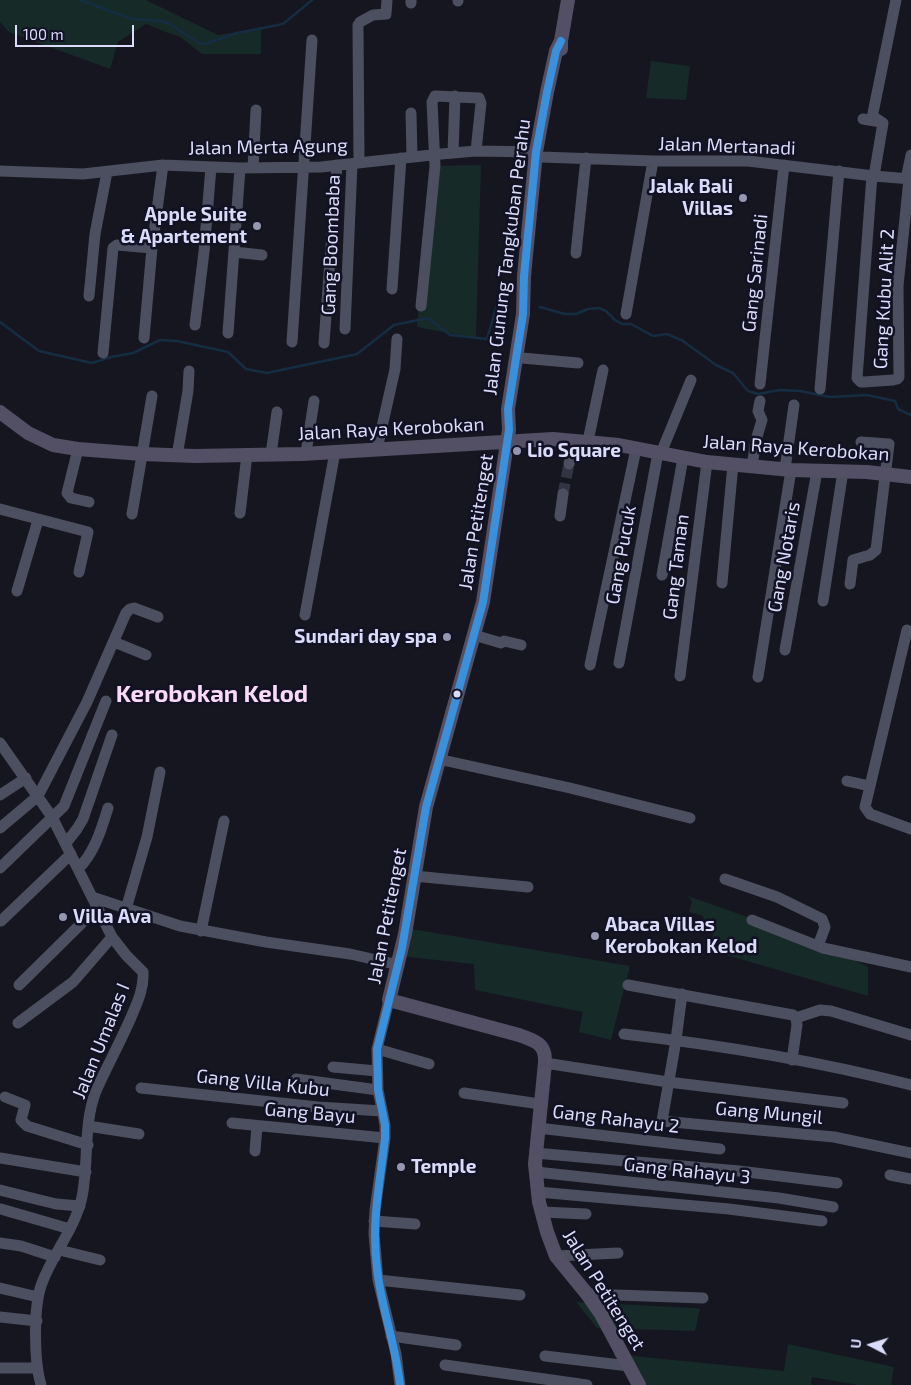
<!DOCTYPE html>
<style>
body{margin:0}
#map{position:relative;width:911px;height:1385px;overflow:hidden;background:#161620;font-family:"Exo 2",sans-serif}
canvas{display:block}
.north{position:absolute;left:846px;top:1320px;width:50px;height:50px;-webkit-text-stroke:4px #121224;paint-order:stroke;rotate:275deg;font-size:14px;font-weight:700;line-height:20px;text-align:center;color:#dadcfa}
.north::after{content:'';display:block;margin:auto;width:18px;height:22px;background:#dadcfa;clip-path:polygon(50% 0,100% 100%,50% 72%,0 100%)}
.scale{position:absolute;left:15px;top:25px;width:119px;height:22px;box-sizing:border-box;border:2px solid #dadcfa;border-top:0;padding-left:6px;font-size:15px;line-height:18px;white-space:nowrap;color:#dadcfa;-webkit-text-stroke:4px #121224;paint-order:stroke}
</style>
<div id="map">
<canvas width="911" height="1385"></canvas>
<div class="north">U</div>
<div class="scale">100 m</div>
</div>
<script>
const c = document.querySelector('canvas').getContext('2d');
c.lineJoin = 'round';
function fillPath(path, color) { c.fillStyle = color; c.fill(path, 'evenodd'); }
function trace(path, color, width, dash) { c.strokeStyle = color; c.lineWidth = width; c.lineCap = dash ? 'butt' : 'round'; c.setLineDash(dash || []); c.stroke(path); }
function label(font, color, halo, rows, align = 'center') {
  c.font = font + ' "Exo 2",sans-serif'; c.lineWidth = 5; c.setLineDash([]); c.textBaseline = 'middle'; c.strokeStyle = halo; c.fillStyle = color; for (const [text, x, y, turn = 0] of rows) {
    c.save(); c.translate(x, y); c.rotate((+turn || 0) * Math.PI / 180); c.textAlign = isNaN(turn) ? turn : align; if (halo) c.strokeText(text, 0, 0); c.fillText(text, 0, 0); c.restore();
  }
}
fillPath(new Path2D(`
 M 0,0 L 146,0 L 218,35 L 261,28 L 261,54 L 202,54 L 179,36 L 168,33 L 146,24 L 118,42 L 110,69 L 9,32 L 0,22 Z
 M 651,61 L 690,66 L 686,100 L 646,98 Z
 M 481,165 L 476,338 L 417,327 L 432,166 Z
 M 688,896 L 813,940 L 868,967 L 868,996 L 709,950 L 715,926 L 704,921 L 703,916 L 689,912 L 692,901 Z
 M 406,928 L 630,966 L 611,1040 L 579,1032 L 583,1012 L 475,990 L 474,964 L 399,956 Z
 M 576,1302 L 694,1308 L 700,1309 L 695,1331 L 597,1328 Z
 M 788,1344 L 894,1367 L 891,1385 L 858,1385 L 812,1377 L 811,1385 L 632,1385 L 613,1354 L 784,1371 Z`), '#162a27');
trace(new Path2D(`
 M 80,0 L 132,19 L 161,21 L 168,23 L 201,44 L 208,43 L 237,33 L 283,24 L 312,0
 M 540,307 L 565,314 L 576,314 L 588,309 L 599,308 L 606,311 L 615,320 L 622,324 L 631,324 L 653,336 L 667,334 L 683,341 L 716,365 L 733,373 L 748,391 L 758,394 L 780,390 L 800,391 L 830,397 L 867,395 L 895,401 L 898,409 L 911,415
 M 0,322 L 39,351 L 92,363 L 111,357 L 133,353 L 160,340 L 177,341 L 228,352 L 246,369 L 267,373 L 357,354 L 394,325 L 428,318 L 450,335 L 487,339 L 498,301`), '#152d42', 2.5);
trace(new Path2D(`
 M 563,494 L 569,464`), '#333441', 11, [11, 5.5]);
trace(new Path2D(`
 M 458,1 L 458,0
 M 411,3 L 411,0
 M 360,22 L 373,15 L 386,14 L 387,0
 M 358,25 L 359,163
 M 411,113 L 412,157
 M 863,119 L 881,122
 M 453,153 L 455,96
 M 541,157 L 653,161 L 748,161 L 874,176 L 911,179
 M 253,168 L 256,110
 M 0,171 L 83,174 L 163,165 L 240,168 L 321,167 L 441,154 L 476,151 L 536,152
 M 872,175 L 857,378 L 861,382 L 864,382 L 893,380 L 897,379 L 899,377
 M 874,176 L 883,123 L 874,117 L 873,113 L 896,0
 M 906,179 L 911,155
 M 234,252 L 262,255
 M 576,253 L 586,158
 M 392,289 L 401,158
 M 89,296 L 95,234 L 107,172
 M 421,306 L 435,166 L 432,102 L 435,96 L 479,98 L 481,103 L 476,151
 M 626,314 L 653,161
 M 195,325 L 204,252 L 211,167
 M 345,329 L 352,164
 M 228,333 L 240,168
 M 144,338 L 152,248 L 163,165
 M 292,342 L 312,40
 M 324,343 L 337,165
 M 103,353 L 113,248 L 117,245 L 152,248
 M 522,358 L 578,363
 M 899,377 L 898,286 L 909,179
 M 760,384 L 784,165
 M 820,389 L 839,171
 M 588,441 L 603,370
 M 78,449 L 67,493 L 71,498 L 89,502
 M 377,449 L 395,369 L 397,339
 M 306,453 L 314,401
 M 661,453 L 691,380
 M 271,454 L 277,412
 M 177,456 L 188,391 L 189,371
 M 569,464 L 574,440
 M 752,466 L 756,440 L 762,420 L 758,411 L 760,401
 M 785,469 L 794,405
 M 0,509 L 88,532 L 79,572
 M 240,513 L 247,455
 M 132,514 L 152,396
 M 560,516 L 563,494
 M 662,575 L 683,458
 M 722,583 L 733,464
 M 850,584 L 853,560 L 870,555 L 876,550 L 889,444 L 861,442
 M 17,591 L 38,520
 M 823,601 L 843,471
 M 305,615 L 335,452
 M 907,630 L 865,807 L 870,814 L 911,829
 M 474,635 L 501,643 L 504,641 L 521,645
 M 114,642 L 146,655
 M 785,650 L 817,471
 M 619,663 L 658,453
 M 590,665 L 636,449
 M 680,676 L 707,462
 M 758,677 L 791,470
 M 0,743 L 52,817 L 112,937 L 126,955 L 143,972 C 144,988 138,1001 132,1015 C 121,1041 107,1066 96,1091 C 83,1124 89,1162 82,1197 C 75,1229 53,1253 42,1283 C 33,1306 34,1361 41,1385
 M 438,759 L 570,788 L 690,818
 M 847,781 L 870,786
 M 0,795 L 26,778
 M 0,828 L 38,796 L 87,702 L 126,613 L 130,609 L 134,608 L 158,617
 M 66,843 L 77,829 L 83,819 L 112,735
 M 0,868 L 64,806 L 106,701
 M 78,869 C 95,852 101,830 108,808
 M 414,876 L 528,887
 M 725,879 L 777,897 L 822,919 L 825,927 L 818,946
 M 92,897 L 180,926 L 266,942 L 350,954 L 399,965
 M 126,909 L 147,837 L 160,772
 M 752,920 L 823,948 L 911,967
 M 1,921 L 71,854
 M 201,931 L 224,821
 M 19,985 L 97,908
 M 628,985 L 793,1015 L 796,1018
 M 682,994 L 676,1040 L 662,1121 L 834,1137 L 911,1153
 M 389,1000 L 377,1049 L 378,1090 L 385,1125 L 385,1138 L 375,1210 L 374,1234 L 378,1280 L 396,1354 L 400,1385
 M 796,1018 L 820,1010 L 831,1011 L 911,1035
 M 18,1023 L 73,982 L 112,937
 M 624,1034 C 720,1045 817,1061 911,1085
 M 377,1049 L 429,1064
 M 792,1060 L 797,1025 L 796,1018
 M 545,1063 L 668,1082 L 843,1103
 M 333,1067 L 377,1071
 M 296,1079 L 378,1090
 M 141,1088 L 318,1107 L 382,1111
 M 464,1093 L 540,1104
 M 5,1097 L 25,1105 L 21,1120 L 27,1126 L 88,1145
 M 232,1123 L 385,1138
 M 88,1126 L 139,1134
 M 538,1128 L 720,1149
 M 255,1151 L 257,1126
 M 535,1153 L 739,1171 L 837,1183
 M 0,1158 L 86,1172
 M 536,1172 L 779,1198 L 833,1207
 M 890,1175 L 911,1179
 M 0,1190 L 56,1204 L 80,1206
 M 538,1192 L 729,1209 L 822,1221
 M 1,1209 L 70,1229
 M 542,1212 L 586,1214
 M 374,1221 L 415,1224
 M 0,1243 L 21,1246 L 55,1257
 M 59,1250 L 100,1260
 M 556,1256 L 618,1253
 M 378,1280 L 520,1295
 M 0,1288 L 38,1297
 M 587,1294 L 703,1298
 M 0,1317 L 37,1321
 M 391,1336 L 456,1345
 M 545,1356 L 629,1366
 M 445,1365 L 587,1385
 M 0,1368 L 37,1368`), '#4c4f5f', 11);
trace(new Path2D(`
 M 561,41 L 556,51 L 547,92 L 536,152 L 524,276 L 523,314 L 508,409 L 509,430 L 483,602 L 426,807 L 405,934 L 389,1000 L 519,1035 C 535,1041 546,1043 545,1063 L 535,1164 L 539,1202 L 547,1232 L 556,1256 L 587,1294 L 601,1314 L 639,1385
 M 561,49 L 561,41 L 568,0
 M 0,412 L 28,433 L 53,445 L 78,449 L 142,454 L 195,456 L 302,454 L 553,439 L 619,445 L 707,462 L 791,470 L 867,472 L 911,477`), '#534f65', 14);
trace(new Path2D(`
 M 400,1385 C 396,1345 381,1308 377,1268 C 371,1222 380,1183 385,1138 L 385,1125 L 378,1090 L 377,1049 L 402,948 L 426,807 L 483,602 L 509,430 L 508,409 L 523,314 L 524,276 L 536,152 L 547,92 L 556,51 L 561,41`), '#3a90db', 8);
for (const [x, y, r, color] of [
 [743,198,5,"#9597ae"],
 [257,226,5,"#9597ae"],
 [517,451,5,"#9597ae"],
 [447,637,5,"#9597ae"],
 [457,694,4.5,"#dadcfa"],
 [63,917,5,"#9597ae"],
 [595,936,5,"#9597ae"],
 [401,1167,5,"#9597ae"]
]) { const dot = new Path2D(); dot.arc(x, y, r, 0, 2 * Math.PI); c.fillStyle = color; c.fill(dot); trace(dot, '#121224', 2); }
label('19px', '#dadcfa', '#121224', [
 ["Jalan Mertanadi",727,146,2],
 ["Jalan Merta Agung",268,147,-1],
 ["Gang Boombaba",331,245,-88],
 ["Jalan Gunung Tangkuban Perahu",507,257,-83],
 ["Gang Sarinadi",755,273,-84],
 ["Gang Kubu Alit 2",884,299,-87],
 ["Jalan Raya Kerobokan",391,429,-3],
 ["Jalan Raya Kerobokan",796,448,4],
 ["Jalan Petitenget",476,522,-81],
 ["Gang Pucuk",621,555,-80],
 ["Gang Notaris",784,557,-80],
 ["Gang Taman",676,567,-83],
 ["Jalan Petitenget",387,916,-79],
 ["Jalan Umalas I",101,1041,-68],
 ["Gang Villa Kubu",263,1083,6],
 ["Gang Bayu",310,1113,5],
 ["Gang Mungil",769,1113,5],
 ["Gang Rahayu 2",616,1119,7],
 ["Gang Rahayu 3",687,1171,6],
 ["Jalan Petitenget",604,1290,58]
]);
label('bold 19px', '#dadcfa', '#121224', [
 ["Jalak Bali",733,187,"right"],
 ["Villas",733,209,"right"],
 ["Apple Suite",247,215,"right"],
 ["& Apartement",247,237,"right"],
 ["Lio Square",527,451],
 ["Sundari day spa",437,637,"right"],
 ["Villa Ava",73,917],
 ["Abaca Villas",605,925],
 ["Kerobokan Kelod",605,947],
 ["Temple",411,1167]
], 'left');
label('bold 24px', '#fadbf5', '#121224', [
 ["Kerobokan Kelod",212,694]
]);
</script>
